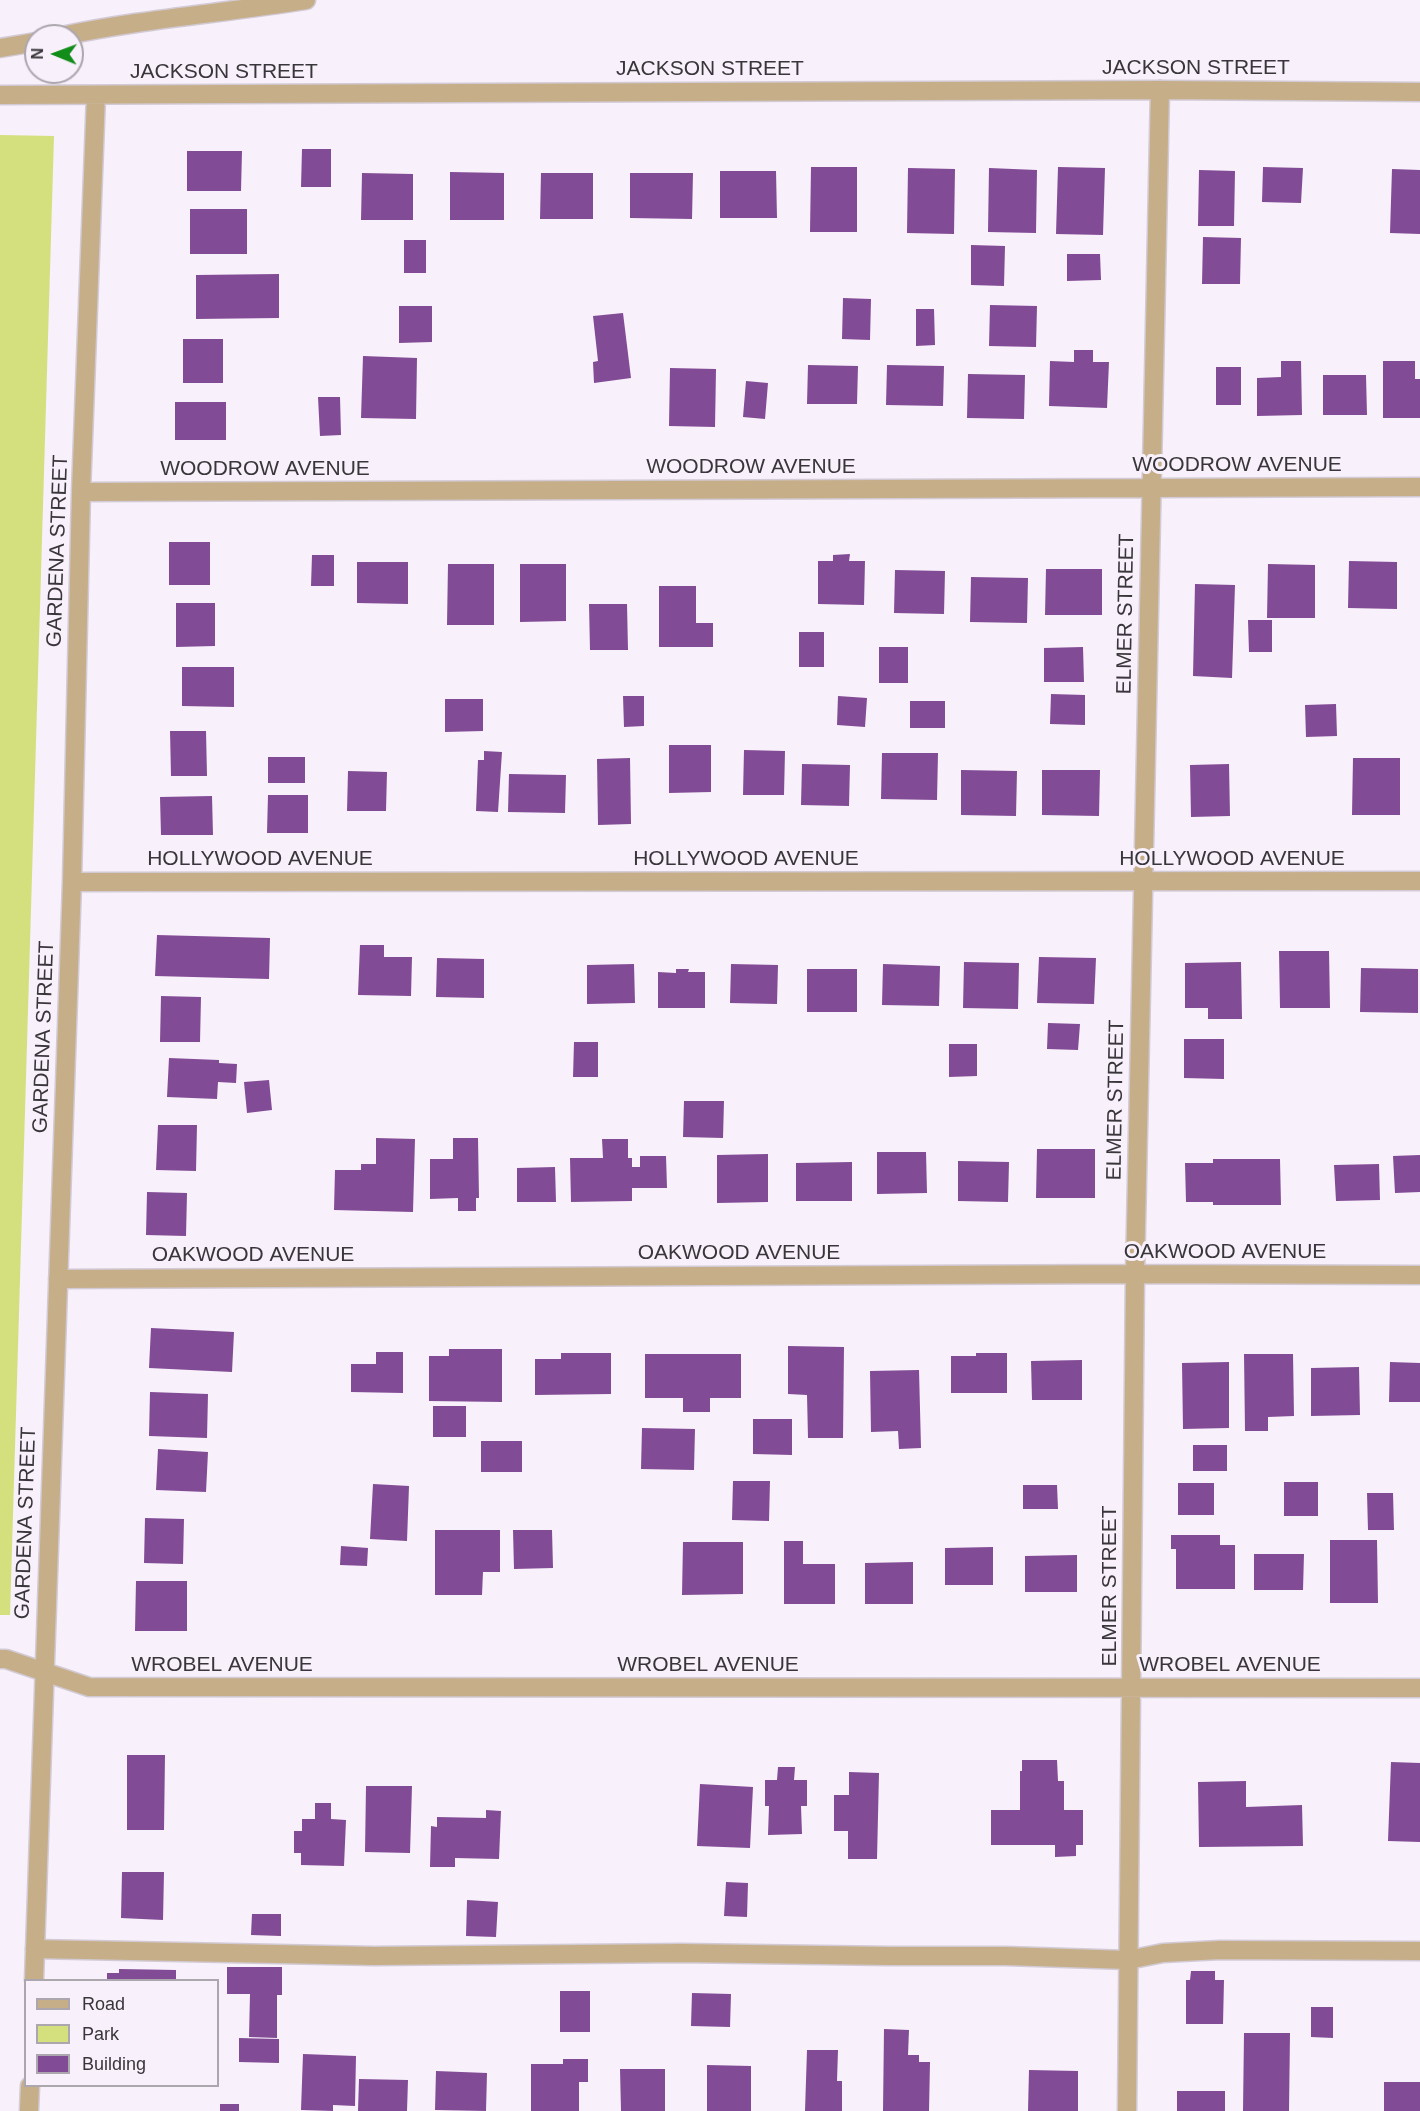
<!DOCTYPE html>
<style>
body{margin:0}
#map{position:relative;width:1420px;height:2111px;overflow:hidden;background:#f8f0fb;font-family:Arial,sans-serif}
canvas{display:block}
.legend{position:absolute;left:24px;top:1979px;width:195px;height:108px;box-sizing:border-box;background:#f8f0fb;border:2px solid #aca6ae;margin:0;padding:8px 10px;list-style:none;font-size:18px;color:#39363b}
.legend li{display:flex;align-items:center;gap:12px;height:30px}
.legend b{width:30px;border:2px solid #aca6ae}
.north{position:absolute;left:24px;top:24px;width:60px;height:60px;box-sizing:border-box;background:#f8f0fb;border:2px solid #aca6ae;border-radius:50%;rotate:271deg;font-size:16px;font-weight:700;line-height:24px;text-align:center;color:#39363b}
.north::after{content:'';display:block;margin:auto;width:21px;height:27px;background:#128d19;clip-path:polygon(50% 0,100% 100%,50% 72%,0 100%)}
</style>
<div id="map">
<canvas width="1420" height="2111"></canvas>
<ul class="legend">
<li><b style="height:8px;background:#c6ae89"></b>Road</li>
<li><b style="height:16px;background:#d4df7e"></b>Park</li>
<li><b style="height:16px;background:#824b95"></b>Building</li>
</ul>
<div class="north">N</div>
</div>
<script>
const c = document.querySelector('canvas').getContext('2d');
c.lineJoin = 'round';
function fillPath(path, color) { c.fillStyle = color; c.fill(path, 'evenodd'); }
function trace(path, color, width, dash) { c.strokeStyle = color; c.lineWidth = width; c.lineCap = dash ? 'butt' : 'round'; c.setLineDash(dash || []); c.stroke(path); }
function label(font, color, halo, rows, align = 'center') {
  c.font = font + ' Arial,sans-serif'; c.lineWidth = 6; c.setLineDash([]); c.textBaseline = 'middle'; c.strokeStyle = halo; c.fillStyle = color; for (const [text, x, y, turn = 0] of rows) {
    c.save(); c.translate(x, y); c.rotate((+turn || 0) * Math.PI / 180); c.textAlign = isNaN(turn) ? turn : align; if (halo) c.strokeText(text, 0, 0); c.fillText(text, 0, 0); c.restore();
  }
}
fillPath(new Path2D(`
 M 0,135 L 54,136 L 10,1615 L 0,1615 Z`), '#d4df7e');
fillPath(new Path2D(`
 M 302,149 L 331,149 L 331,187 L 301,187 Z
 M 187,151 L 242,151 L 241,191 L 187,191 Z
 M 811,167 L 857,167 L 857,232 L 810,232 Z
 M 1058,167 L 1105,168 L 1103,235 L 1056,234 Z
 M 1263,167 L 1303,168 L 1301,203 L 1262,202 Z
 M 908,168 L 955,169 L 954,234 L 907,233 Z
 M 989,168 L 1037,170 L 1036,233 L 988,232 Z
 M 1392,169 L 1420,170 L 1420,234 L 1390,233 Z
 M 1199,170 L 1235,171 L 1234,226 L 1198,226 Z
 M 720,171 L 776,171 L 777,218 L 720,218 Z
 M 450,172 L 504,173 L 504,220 L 450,220 Z
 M 362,173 L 413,174 L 413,220 L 361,220 Z
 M 541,173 L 593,173 L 593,219 L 540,219 Z
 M 630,173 L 693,173 L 692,219 L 630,218 Z
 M 190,209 L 247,209 L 247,254 L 190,254 Z
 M 1203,237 L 1241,238 L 1240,284 L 1202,284 Z
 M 404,240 L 426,240 L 426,273 L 404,273 Z
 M 971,245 L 1005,246 L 1004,286 L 971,285 Z
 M 1067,254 L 1100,254 L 1101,280 L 1067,281 Z
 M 279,274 L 279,318 L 196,319 L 196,275 Z
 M 843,298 L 871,299 L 870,340 L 842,339 Z
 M 990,305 L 1037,306 L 1036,347 L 989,346 Z
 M 399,306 L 432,306 L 432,342 L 399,343 Z
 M 916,309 L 934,309 L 935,345 L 916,346 Z
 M 623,313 L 631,378 L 594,383 L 593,362 L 598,361 L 593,316 Z
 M 183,339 L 223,339 L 223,383 L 183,383 Z
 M 1074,350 L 1093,350 L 1093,362 L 1109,362 L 1107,408 L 1049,406 L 1050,361 L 1074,362 Z
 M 363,356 L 417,358 L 416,419 L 361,418 Z
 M 1281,361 L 1301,361 L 1302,415 L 1257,416 L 1257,378 L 1281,377 Z
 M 1383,361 L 1415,361 L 1415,379 L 1420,379 L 1420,418 L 1383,418 Z
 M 808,365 L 858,366 L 857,404 L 807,404 Z
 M 887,365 L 944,366 L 943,406 L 886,405 Z
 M 1216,367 L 1241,367 L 1241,405 L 1216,405 Z
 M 670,368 L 716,369 L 715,427 L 669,426 Z
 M 968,374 L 1025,375 L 1024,419 L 967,418 Z
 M 1323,375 L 1366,375 L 1367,415 L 1323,415 Z
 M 746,381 L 768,383 L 765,419 L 743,417 Z
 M 318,397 L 340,397 L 341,435 L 320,436 Z
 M 175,402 L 226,402 L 226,440 L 175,440 Z
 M 169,542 L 210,542 L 210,585 L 169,585 Z
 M 850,554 L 849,561 L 865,561 L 864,605 L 818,604 L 818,561 L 833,561 L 833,555 Z
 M 312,555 L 334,555 L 334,586 L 311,586 Z
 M 1349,561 L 1397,562 L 1397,609 L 1348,608 Z
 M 357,562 L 408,562 L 408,604 L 357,603 Z
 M 448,564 L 494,564 L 494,625 L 447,625 Z
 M 520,564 L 566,564 L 566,621 L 520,622 Z
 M 1268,564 L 1315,565 L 1315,618 L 1267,618 Z
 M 1046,569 L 1102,569 L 1102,615 L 1045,615 Z
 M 895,570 L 945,571 L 944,614 L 894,613 Z
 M 971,577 L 1028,578 L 1027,623 L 970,622 Z
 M 1195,584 L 1235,585 L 1232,678 L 1193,676 Z
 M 659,586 L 696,586 L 696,623 L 713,623 L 713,647 L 659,647 Z
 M 176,603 L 215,603 L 215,646 L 176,647 Z
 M 589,604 L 627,604 L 628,650 L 590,650 Z
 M 1248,620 L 1272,620 L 1272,652 L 1249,652 Z
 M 799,632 L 824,632 L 824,667 L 799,667 Z
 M 879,647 L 908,647 L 908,683 L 879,683 Z
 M 1083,647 L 1084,682 L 1044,682 L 1044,648 Z
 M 182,667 L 234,667 L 234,707 L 182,706 Z
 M 1051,694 L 1085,695 L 1085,725 L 1050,724 Z
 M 623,696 L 644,696 L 644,726 L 624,727 Z
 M 838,696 L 867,698 L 865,727 L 837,725 Z
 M 445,699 L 483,699 L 483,731 L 445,732 Z
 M 910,701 L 945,701 L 945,728 L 910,728 Z
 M 1336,704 L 1337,736 L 1306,737 L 1305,705 Z
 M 170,731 L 206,731 L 207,776 L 171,776 Z
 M 669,745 L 711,745 L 711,792 L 669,793 Z
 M 744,750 L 785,751 L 784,795 L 743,795 Z
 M 484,751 L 502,752 L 498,812 L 476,811 L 478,760 L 484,760 Z
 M 882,753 L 938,753 L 937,800 L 881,799 Z
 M 268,757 L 305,757 L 305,783 L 268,783 Z
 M 630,758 L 631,824 L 598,825 L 597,759 Z
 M 1353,758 L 1400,758 L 1400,815 L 1352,815 Z
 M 802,764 L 850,765 L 849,806 L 801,805 Z
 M 1229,764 L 1230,816 L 1191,817 L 1190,765 Z
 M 961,770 L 1017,771 L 1016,816 L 961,815 Z
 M 1042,770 L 1100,770 L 1099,816 L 1042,815 Z
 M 348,771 L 387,772 L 386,811 L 347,811 Z
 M 509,774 L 566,775 L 565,813 L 508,812 Z
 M 268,795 L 308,795 L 308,833 L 267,833 Z
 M 212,796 L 213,835 L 161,835 L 160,797 Z
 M 157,935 L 270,938 L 269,979 L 155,976 Z
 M 360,945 L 384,945 L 384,957 L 412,957 L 411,996 L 358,995 Z
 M 1279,951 L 1329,951 L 1330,1008 L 1280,1008 Z
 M 1039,957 L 1096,958 L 1094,1004 L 1037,1003 Z
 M 437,958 L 484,959 L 484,998 L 436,997 Z
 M 964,962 L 1019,963 L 1018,1009 L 963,1008 Z
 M 1241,962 L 1242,1019 L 1208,1019 L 1208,1008 L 1185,1008 L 1185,963 Z
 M 634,964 L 635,1003 L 587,1004 L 587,965 Z
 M 731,964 L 778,965 L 777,1004 L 730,1003 Z
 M 883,964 L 940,966 L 939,1006 L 882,1005 Z
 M 1361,968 L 1418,969 L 1418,1013 L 1360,1012 Z
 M 676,969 L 689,969 L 688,972 L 705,972 L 705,1008 L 658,1008 L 658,972 L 676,973 Z
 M 807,969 L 857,969 L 857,1012 L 807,1012 Z
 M 161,996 L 201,997 L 200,1042 L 160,1042 Z
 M 1048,1023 L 1080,1024 L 1078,1050 L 1047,1049 Z
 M 1184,1039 L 1224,1039 L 1224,1079 L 1184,1078 Z
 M 574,1042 L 598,1042 L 598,1077 L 573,1077 Z
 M 949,1044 L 977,1044 L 977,1076 L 949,1077 Z
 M 169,1058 L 219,1060 L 219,1063 L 237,1064 L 236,1083 L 218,1082 L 217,1099 L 167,1097 Z
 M 269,1080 L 272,1110 L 247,1113 L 244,1082 Z
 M 684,1101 L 724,1101 L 723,1138 L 683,1137 Z
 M 158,1125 L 197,1125 L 196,1171 L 156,1170 Z
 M 376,1138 L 415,1139 L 413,1212 L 334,1210 L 335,1170 L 361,1170 L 361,1164 L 376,1164 Z
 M 453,1138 L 478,1138 L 479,1198 L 476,1198 L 476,1211 L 458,1211 L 458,1198 L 430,1199 L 430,1159 L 453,1159 Z
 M 602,1139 L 628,1139 L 628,1158 L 632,1158 L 632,1167 L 640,1167 L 640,1156 L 666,1156 L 667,1188 L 632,1188 L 632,1201 L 571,1202 L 570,1158 L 603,1158 Z
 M 1037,1149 L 1095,1149 L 1095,1198 L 1036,1198 Z
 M 877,1152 L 926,1152 L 927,1193 L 877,1194 Z
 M 768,1154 L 768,1202 L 717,1203 L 717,1155 Z
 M 1420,1155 L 1420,1192 L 1395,1193 L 1393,1156 Z
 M 1213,1159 L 1280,1159 L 1281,1205 L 1213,1205 L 1213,1202 L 1186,1202 L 1185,1163 L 1213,1163 Z
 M 958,1161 L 1009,1162 L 1008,1202 L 958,1201 Z
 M 852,1162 L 852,1201 L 796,1201 L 796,1163 Z
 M 1379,1164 L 1380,1200 L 1336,1201 L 1334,1165 Z
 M 555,1167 L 556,1202 L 517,1202 L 517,1168 Z
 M 147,1192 L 187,1193 L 186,1236 L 146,1235 Z
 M 151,1328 L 234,1332 L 232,1372 L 149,1368 Z
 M 788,1346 L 844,1347 L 843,1438 L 808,1438 L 807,1395 L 788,1394 Z
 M 449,1349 L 502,1349 L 502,1402 L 429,1401 L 429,1356 L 449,1356 Z
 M 376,1352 L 403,1352 L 403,1393 L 351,1392 L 351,1364 L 376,1364 Z
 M 561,1353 L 611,1353 L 611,1394 L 535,1395 L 535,1359 L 561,1359 Z
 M 976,1353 L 1007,1353 L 1007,1393 L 951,1393 L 951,1356 L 976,1356 Z
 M 645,1354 L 741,1354 L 741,1398 L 710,1398 L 710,1412 L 683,1412 L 683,1398 L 645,1398 Z
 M 1244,1354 L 1293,1354 L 1294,1416 L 1268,1417 L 1268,1431 L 1245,1431 Z
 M 1082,1360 L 1082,1400 L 1032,1400 L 1031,1361 Z
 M 1229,1362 L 1229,1428 L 1183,1429 L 1182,1363 Z
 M 1390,1362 L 1420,1363 L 1420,1402 L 1389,1402 Z
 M 1359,1367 L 1360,1415 L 1311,1416 L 1311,1368 Z
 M 919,1370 L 921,1448 L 899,1449 L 898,1431 L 871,1432 L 870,1371 Z
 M 150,1392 L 208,1394 L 207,1438 L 149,1436 Z
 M 433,1406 L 466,1406 L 466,1437 L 433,1437 Z
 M 753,1419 L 792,1419 L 792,1455 L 753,1454 Z
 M 642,1428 L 695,1429 L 694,1470 L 641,1469 Z
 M 481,1441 L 522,1441 L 522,1472 L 481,1472 Z
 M 1193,1445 L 1227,1445 L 1227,1471 L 1193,1471 Z
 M 158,1449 L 208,1452 L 206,1492 L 156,1490 Z
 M 733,1481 L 770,1481 L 769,1521 L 732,1520 Z
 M 1284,1482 L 1318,1482 L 1318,1516 L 1284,1516 Z
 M 1178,1483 L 1214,1483 L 1214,1515 L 1178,1515 Z
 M 373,1484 L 409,1486 L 407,1541 L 370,1539 Z
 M 1023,1485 L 1057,1485 L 1058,1509 L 1023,1509 Z
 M 1367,1493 L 1393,1493 L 1394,1530 L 1368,1530 Z
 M 145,1518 L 184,1519 L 183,1564 L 144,1563 Z
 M 435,1530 L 500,1530 L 500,1572 L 483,1572 L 482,1595 L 435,1595 Z
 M 513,1530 L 552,1530 L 553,1568 L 514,1569 Z
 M 1171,1535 L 1220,1535 L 1220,1545 L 1235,1545 L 1235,1589 L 1176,1589 L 1176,1549 L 1171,1549 Z
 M 1330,1540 L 1377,1540 L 1378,1603 L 1330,1603 Z
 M 784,1541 L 803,1541 L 803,1564 L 835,1564 L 835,1604 L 784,1604 Z
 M 683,1542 L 743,1542 L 743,1594 L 682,1595 Z
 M 341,1546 L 368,1548 L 367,1566 L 340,1565 Z
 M 993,1547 L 993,1585 L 945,1585 L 945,1548 Z
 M 1254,1554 L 1304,1554 L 1303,1590 L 1254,1590 Z
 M 1077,1555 L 1077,1592 L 1025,1592 L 1025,1556 Z
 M 913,1562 L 913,1604 L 865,1604 L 865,1563 Z
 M 136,1581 L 187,1581 L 187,1631 L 135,1631 Z
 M 127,1755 L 165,1755 L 164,1830 L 127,1830 Z
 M 1022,1760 L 1057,1760 L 1058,1781 L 1064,1781 L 1064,1810 L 1083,1810 L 1083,1845 L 1076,1845 L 1076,1856 L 1055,1857 L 1055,1845 L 991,1845 L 991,1810 L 1020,1810 L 1020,1771 L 1022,1771 Z
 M 1391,1762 L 1420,1763 L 1420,1842 L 1388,1841 Z
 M 778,1767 L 795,1767 L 794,1780 L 807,1780 L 807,1806 L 801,1806 L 802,1834 L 768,1835 L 769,1806 L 765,1806 L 765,1780 L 777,1780 Z
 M 849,1772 L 879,1773 L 877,1859 L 848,1859 L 848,1831 L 834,1831 L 834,1795 L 849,1795 Z
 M 1246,1781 L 1246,1807 L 1302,1805 L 1303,1846 L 1199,1847 L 1198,1782 Z
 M 700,1784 L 753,1787 L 750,1848 L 697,1846 Z
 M 366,1786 L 412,1786 L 410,1853 L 365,1852 Z
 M 315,1803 L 331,1803 L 331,1819 L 346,1820 L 344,1866 L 301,1865 L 301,1853 L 294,1853 L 294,1831 L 302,1831 L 302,1819 L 315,1819 Z
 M 486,1810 L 501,1811 L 499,1859 L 455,1858 L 455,1867 L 430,1867 L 431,1826 L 437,1827 L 437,1817 L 486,1818 Z
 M 122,1872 L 164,1872 L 163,1920 L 121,1918 Z
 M 726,1882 L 748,1883 L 747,1917 L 724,1916 Z
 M 467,1900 L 498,1902 L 496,1937 L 466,1936 Z
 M 252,1914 L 281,1914 L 281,1936 L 251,1935 Z
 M 227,1967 L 282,1967 L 282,1995 L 277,1995 L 277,2038 L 249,2037 L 250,1994 L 227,1994 Z
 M 119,1969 L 176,1970 L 176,1980 L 107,1980 L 107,1973 L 119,1973 Z
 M 1191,1971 L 1215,1971 L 1215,1980 L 1224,1980 L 1223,2024 L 1186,2024 L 1186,1980 L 1190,1980 Z
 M 560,1991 L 590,1991 L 590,2032 L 560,2032 Z
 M 692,1993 L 731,1994 L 730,2027 L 691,2026 Z
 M 1311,2007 L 1333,2007 L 1333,2038 L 1311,2037 Z
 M 884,2029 L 909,2030 L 908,2055 L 919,2055 L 919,2062 L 930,2062 L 929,2111 L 883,2111 Z
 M 1244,2033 L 1290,2033 L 1289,2111 L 1243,2111 Z
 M 239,2038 L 279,2039 L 279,2063 L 239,2062 Z
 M 807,2050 L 838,2050 L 837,2081 L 842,2081 L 842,2111 L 805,2111 Z
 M 303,2054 L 356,2056 L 355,2106 L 333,2105 L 333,2111 L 301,2110 Z
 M 563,2059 L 588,2059 L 588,2082 L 579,2082 L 579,2111 L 531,2111 L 531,2064 L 563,2064 Z
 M 707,2065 L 751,2066 L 751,2111 L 707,2111 Z
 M 620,2069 L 665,2069 L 665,2111 L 621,2111 Z
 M 1029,2070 L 1078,2071 L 1078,2111 L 1028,2111 Z
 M 436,2071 L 487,2073 L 486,2111 L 435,2110 Z
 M 359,2079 L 408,2080 L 407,2111 L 358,2111 Z
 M 1384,2082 L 1420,2082 L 1420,2111 L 1384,2111 Z
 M 1177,2091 L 1225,2091 L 1225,2111 L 1177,2111 Z
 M 220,2104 L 239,2104 L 239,2111 L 220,2111 Z`), '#824b95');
const lane = new Path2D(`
 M 62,36 C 142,19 225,13 306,0
 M 0,48 L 36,42
 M 35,1949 L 374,1956 L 681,1953 L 890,1956 L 1006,1956 L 1128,1960 L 1163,1953 L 1220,1950 L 1420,1951`);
const street = new Path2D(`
 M 0,95 L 1160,90 L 1420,92
 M 81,492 L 1420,487
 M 72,882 L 1420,881
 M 58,1279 L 1135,1274 L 1420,1275
 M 0,1659 L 6,1659 L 89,1687 L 1420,1688
 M 34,1980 L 72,882 L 81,492 L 96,95
 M 29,2111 L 30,2086
 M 1127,2111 L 1135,1274 L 1160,90`);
trace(lane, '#d2cbd5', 21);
trace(street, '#d2cbd5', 21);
trace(lane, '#c6ae89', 18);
trace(street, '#c6ae89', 18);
label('21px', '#39363b', '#f8f0fb', [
 ["JACKSON STREET",1196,68],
 ["JACKSON STREET",710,69],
 ["JACKSON STREET",224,72],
 ["WOODROW AVENUE",1237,465],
 ["WOODROW AVENUE",751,467],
 ["WOODROW AVENUE",265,469],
 ["GARDENA STREET",58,551,-88],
 ["ELMER STREET",1126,614,-89],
 ["HOLLYWOOD AVENUE",260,859],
 ["HOLLYWOOD AVENUE",746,859],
 ["HOLLYWOOD AVENUE",1232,859],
 ["GARDENA STREET",44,1037,-88],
 ["ELMER STREET",1116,1100,-89],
 ["OAKWOOD AVENUE",1225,1252],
 ["OAKWOOD AVENUE",739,1253],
 ["OAKWOOD AVENUE",253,1255],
 ["GARDENA STREET",26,1523,-88],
 ["ELMER STREET",1110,1586,-90],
 ["WROBEL AVENUE",222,1665],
 ["WROBEL AVENUE",708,1665],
 ["WROBEL AVENUE",1230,1665]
]);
</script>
